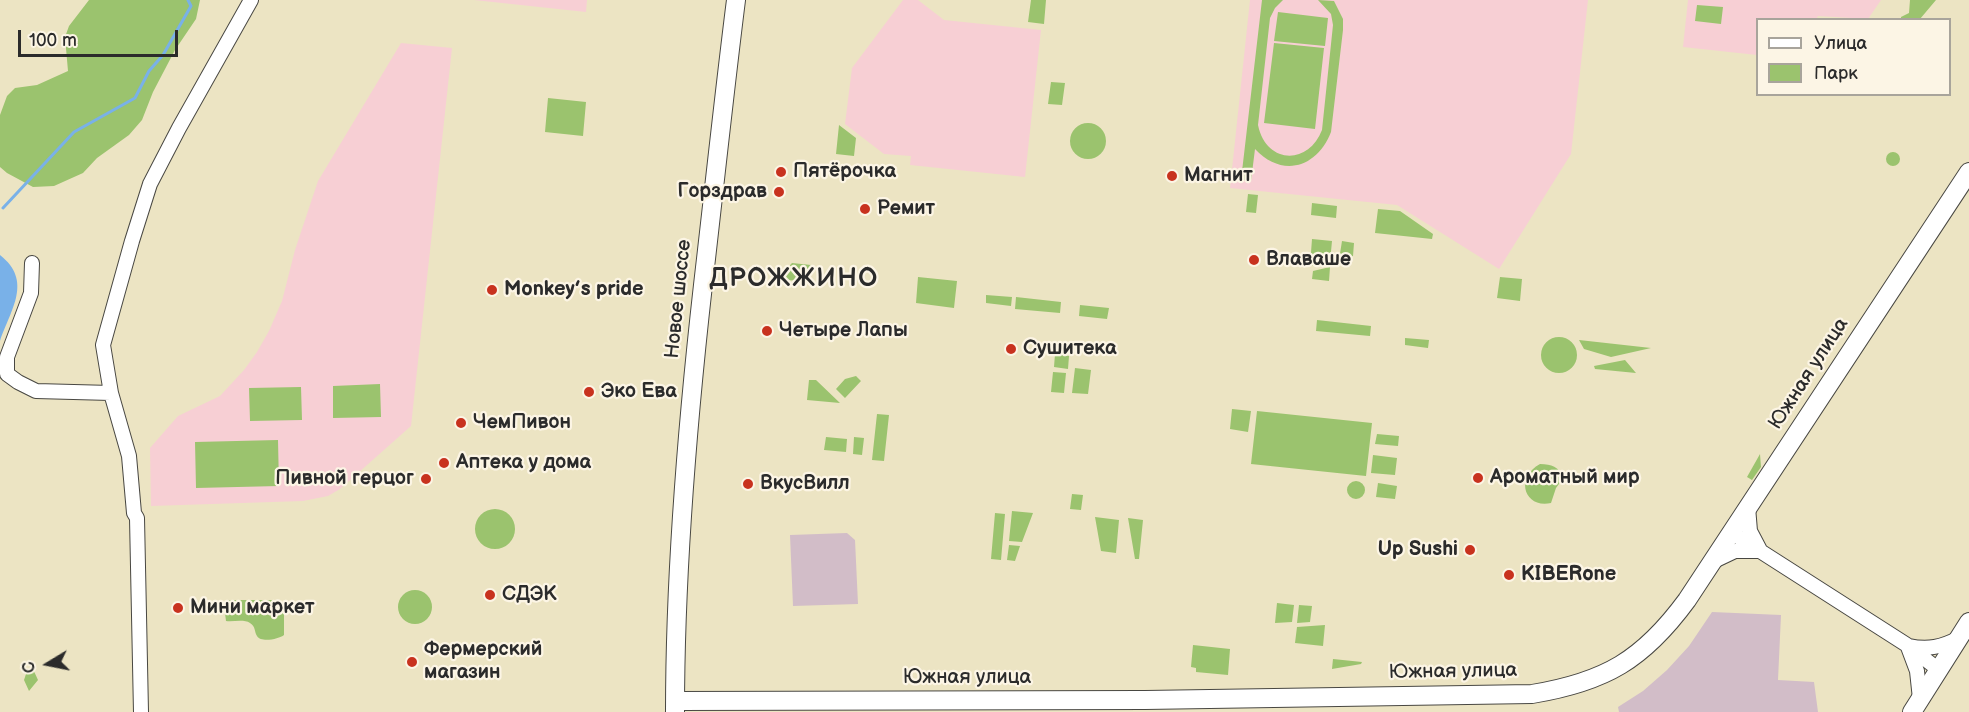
<!DOCTYPE html>
<meta charset="utf-8">
<style>
body{margin:0}
#map{position:relative;width:1969px;height:712px;overflow:hidden;background:#ece4c3;font-family:"Balsamiq Sans",sans-serif}
canvas{display:block}
.legend{position:absolute;left:1756px;top:18px;width:195px;height:78px;box-sizing:border-box;background:#fcf5e5;border:2px solid #a8a49b;margin:0;padding:8px 10px;list-style:none;font-size:18px;color:#2b2b2b}
.legend li{display:flex;align-items:center;gap:12px;height:30px}
.legend b{width:30px;border:2px solid #a8a49b}
.north{position:absolute;left:18px;top:634px;width:60px;height:60px;-webkit-text-stroke:4px #fcf5e5;paint-order:stroke;rotate:260deg;font-size:16px;font-weight:700;line-height:24px;text-align:center;color:#2b2b2b}
.north::after{content:'';display:block;margin:auto;width:21px;height:27px;background:#2b2b2b;clip-path:polygon(50% 0,100% 100%,50% 72%,0 100%)}
.scale{position:absolute;left:18px;top:30px;width:160px;height:27px;box-sizing:border-box;border:3px solid #2b2b2b;border-top:0;padding-left:8px;font-size:18px;line-height:21px;white-space:nowrap;color:#2b2b2b;-webkit-text-stroke:4px #fcf5e5;paint-order:stroke}
</style>
<div id="map">
<canvas width="1969" height="712"></canvas>
<ul class="legend">
<li><b style="height:8px;background:#fff"></b>Улица</li>
<li><b style="height:16px;background:#9bc36e"></b>Парк</li>
</ul>
<div class="north">С</div>
<div class="scale">100 m</div>
</div>
<script>
const c = document.querySelector('canvas').getContext('2d');
c.lineJoin = 'round';
function fillPath(path, color) { c.fillStyle = color; c.fill(path, 'evenodd'); }
function trace(path, color, width, dash) { c.strokeStyle = color; c.lineWidth = width; c.lineCap = dash ? 'butt' : 'round'; c.setLineDash(dash || []); c.stroke(path); }
function label(font, color, halo, rows, align = 'center') {
  c.font = font + ' "Balsamiq Sans",sans-serif'; c.lineWidth = 4.5; c.setLineDash([]); c.textBaseline = 'middle'; c.strokeStyle = halo; c.fillStyle = color; for (const [text, x, y, turn = 0] of rows) {
    c.save(); c.translate(x, y); c.rotate((+turn || 0) * Math.PI / 180); c.textAlign = isNaN(turn) ? turn : align; if (halo) c.strokeText(text, 0, 0); c.fillText(text, 0, 0); c.restore();
  }
}
fillPath(new Path2D(`
 M 474,0 L 587,0 L 586,12 Z
 M 903,0 L 918,0 L 944,20 L 1041,30 L 1025,177 L 910,165 L 911,156 L 884,154 L 845,124 L 852,68 Z
 M 1250,0 L 1588,0 L 1571,154 L 1499,269 L 1397,205 L 1230,188 Z
 M 1688,0 L 1881,0 L 1868,19 L 1818,16 L 1816,19 L 1758,20 L 1757,55 L 1683,47 Z
 M 401,43 L 452,48 L 411,426 L 340,489 L 328,496 L 303,501 L 151,506 L 150,448 L 178,416 L 220,396 L 244,370 L 257,352 L 269,331 L 282,301 L 295,250 L 318,181 Z`), '#f7cfd4');
fillPath(new Path2D(`
 M 847,533 L 855,540 L 858,604 L 793,606 L 790,535 Z
 M 1712,612 L 1781,615 L 1778,680 L 1814,682 L 1818,712 L 1619,712 L 1618,707 L 1643,691 L 1667,670 L 1689,646 Z`), '#d2bdc8');
fillPath(new Path2D(`
 M 89,0 L 200,0 L 196,19 L 175,50 L 153,92 L 142,120 L 129,135 L 97,158 L 83,173 L 54,186 L 33,187 L 7,173 L 0,167 L 0,115 L 7,96 L 15,88 L 37,85 L 68,71 L 65,37 L 69,26 Z
 M 1031,0 L 1046,0 L 1044,24 L 1028,22 Z
 M 1262,0 L 1283,0 L 1275,8 L 1270,18 L 1258,125 C 1266,164 1308,166 1322,130 L 1333,25 L 1331,14 L 1318,0 L 1334,1 L 1343,19 L 1343,30 L 1331,132 C 1317,168 1282,178 1255,149 L 1251,181 L 1241,180 Z
 M 1910,0 L 1936,0 L 1920,19 L 1901,19 L 1901,17 L 1909,13 Z
 M 1697,5 L 1723,7 L 1721,24 L 1695,21 Z
 M 1278,12 L 1328,18 L 1325,46 L 1274,41 Z
 M 1274,43 L 1324,48 L 1315,129 L 1264,123 Z
 M 1051,82 L 1065,83 L 1062,105 L 1048,104 Z
 M 548,98 L 586,102 L 583,136 L 545,132 Z
 M1070 141a18 18 0 1 1 36 0a18 18 0 1 1-36 0Z
 M 839,125 L 856,138 L 854,156 L 836,154 Z
 M1886 159a7 7 0 1 1 14 0a7 7 0 1 1-14 0Z
 M 1248,194 L 1258,195 L 1256,213 L 1246,212 Z
 M 1312,203 L 1337,206 L 1336,218 L 1311,215 Z
 M 1378,209 L 1400,211 L 1433,234 L 1432,239 L 1375,233 Z
 M 1312,239 L 1332,241 L 1330,262 L 1310,266 Z
 M 1342,241 L 1354,243 L 1353,256 L 1339,260 Z
 M 792,263 L 811,265 L 809,282 L 777,279 Z
 M 1330,267 L 1329,281 L 1312,279 L 1313,271 Z
 M 918,277 L 957,281 L 954,308 L 916,303 Z
 M 1500,277 L 1522,279 L 1520,301 L 1497,298 Z
 M 986,295 L 1012,297 L 1011,306 L 986,303 Z
 M 1016,297 L 1061,302 L 1060,313 L 1015,309 Z
 M 1080,305 L 1109,308 L 1107,319 L 1079,316 Z
 M 1317,320 L 1371,326 L 1370,336 L 1316,331 Z
 M1541 355a18 18 0 1 1 36 0a18 18 0 1 1-36 0Z
 M 1405,338 L 1429,340 L 1428,348 L 1405,345 Z
 M 1579,340 L 1651,348 L 1611,357 L 1584,349 Z
 M 1055,354 L 1069,356 L 1068,369 L 1054,367 Z
 M 1625,360 L 1636,373 L 1595,369 L 1594,366 Z
 M 1075,368 L 1091,370 L 1088,394 L 1072,393 Z
 M 1053,372 L 1066,373 L 1064,393 L 1051,392 Z
 M 856,376 L 861,381 L 845,398 L 836,389 L 845,379 Z
 M 809,380 L 816,380 L 840,403 L 807,400 Z
 M 380,384 L 381,417 L 333,418 L 333,386 Z
 M 301,387 L 302,420 L 250,421 L 249,388 Z
 M 1232,409 L 1251,411 L 1248,432 L 1230,429 Z
 M 1257,411 L 1372,423 L 1366,476 L 1251,464 Z
 M 877,414 L 889,415 L 884,461 L 872,460 Z
 M 1377,434 L 1399,436 L 1398,446 L 1375,444 Z
 M 826,437 L 847,439 L 846,452 L 824,450 Z
 M 854,437 L 864,438 L 862,455 L 853,454 Z
 M 278,440 L 279,486 L 196,488 L 195,442 Z
 M 1760,454 L 1761,467 L 1752,480 L 1747,477 Z
 M 1373,455 L 1397,458 L 1395,475 L 1371,473 Z
 M 1540,464 C 1552,464 1558,467 1564,477 L 1556,488 L 1551,503 C 1525,509 1514,478 1540,464 Z
 M1347 490a9 9 0 1 1 18 0a9 9 0 1 1-18 0Z
 M 1378,483 L 1397,486 L 1395,499 L 1376,497 Z
 M 1072,494 L 1083,495 L 1081,510 L 1070,509 Z
 M475 529a20 20 0 1 1 40 0a20 20 0 1 1-40 0Z
 M 1012,511 L 1033,513 L 1022,542 L 1009,541 Z
 M 995,513 L 1005,514 L 1001,560 L 991,559 Z
 M 1095,517 L 1119,520 L 1116,553 L 1101,551 Z
 M 1128,518 L 1143,520 L 1139,559 L 1135,559 Z
 M 1009,545 L 1020,546 L 1015,561 L 1007,560 Z
 M398 607a17 17 0 1 1 34 0a17 17 0 1 1-34 0Z
 M 228,600 L 280,600 L 284,604 L 284,635 C 279,639 261,643 257,636 C 254,631 256,627 250,623 C 244,619 233,622 226,621 L 224,605 Z
 M 1277,603 L 1294,605 L 1292,622 L 1275,623 Z
 M 1299,605 L 1312,606 L 1310,622 L 1297,623 Z
 M 1325,625 L 1323,646 L 1295,643 L 1297,627 Z
 M 1193,645 L 1230,649 L 1228,675 L 1196,672 L 1196,668 L 1191,667 Z
 M 1333,659 L 1362,662 L 1361,664 L 1332,669 Z
 M 32,667 L 38,680 L 29,691 L 24,680 L 27,671 Z`), '#9bc36e');
fillPath(new Path2D(`
 M 0,255 C 33,281 11,309 0,341 Z`), '#79b1e8');
trace(new Path2D(`
 M 3,208 L 74,132 L 135,98 L 149,71 L 163,55 L 191,6 L 188,0`), '#79b1e8', 3);
const street = new Path2D(`
 M 32,263 L 31,293 L 7,357 L 7,374 L 18,382 L 36,391 L 111,393
 M 1748,507 L 1750,531 L 1760,550
 M 1732,533 L 1907,645 L 1939,670
 M 1714,561 L 1735,551 L 1758,551
 M 1909,646 C 1928,650 1942,647 1959,638
 M 1908,647 L 1917,671 L 1920,699
 M 141,712 L 137,518 L 134,513 L 129,456 L 111,393 L 103,345 L 132,241 L 150,184 L 179,128 L 251,0`);
const secondary = new Path2D(`
 M 675,701 L 1145,700 L 1532,694 C 1605,682 1643,660 1687,600 L 1969,172
 M 675,712 C 675,569 687,427 703,285 C 714,190 724,95 736,0
 M 1912,712 L 1969,622`);
trace(street, '#484742', 16);
trace(secondary, '#484742', 20);
trace(street, '#fff', 14);
trace(secondary, '#fff', 18);
for (const [x, y, r, color] of [
 [781,172,6,"#c8321e"],
 [1172,176,6,"#c8321e"],
 [779,192,6,"#c8321e"],
 [865,209,6,"#c8321e"],
 [1254,260,6,"#c8321e"],
 [492,290,6,"#c8321e"],
 [767,331,6,"#c8321e"],
 [1011,349,6,"#c8321e"],
 [589,392,6,"#c8321e"],
 [461,423,6,"#c8321e"],
 [444,463,6,"#c8321e"],
 [1478,478,6,"#c8321e"],
 [426,479,6,"#c8321e"],
 [748,484,6,"#c8321e"],
 [1470,550,6,"#c8321e"],
 [1509,575,6,"#c8321e"],
 [490,595,6,"#c8321e"],
 [178,608,6,"#c8321e"],
 [412,662,6,"#c8321e"]
]) { const dot = new Path2D(); dot.arc(x, y, r, 0, 2 * Math.PI); c.fillStyle = color; c.fill(dot); trace(dot, '#fcf5e5', 2); }
label('bold 20px', '#2b2b2b', '#fcf5e5', [
 ["Пятёрочка",793,172],
 ["Магнит",1184,176],
 ["Горздрав",767,192,"right"],
 ["Ремит",877,209],
 ["Влаваше",1266,260],
 ["Monkey’s pride",504,290],
 ["Четыре Лапы",779,331],
 ["Сушитека",1023,349],
 ["Эко Ева",601,392],
 ["ЧемПивон",473,423],
 ["Аптека у дома",456,463],
 ["Ароматный мир",1490,478],
 ["Пивной герцог",414,479,"right"],
 ["ВкусВилл",760,484],
 ["Up Sushi",1458,550,"right"],
 ["KIBERone",1521,575],
 ["СДЭК",502,595],
 ["Мини маркет",190,608],
 ["Фермерский",424,650],
 ["магазин",424,673]
], 'left');
label('20px', '#2b2b2b', '#fcf5e5', [
 ["Новое шоссе",679,299,-84],
 ["Южная улица",1809,374,-57],
 ["Южная улица",1453,672,-1],
 ["Южная улица",967,678]
]);
c.letterSpacing = '1.5px';
label('bold 26px', '#2b2b2b', '#fcf5e5', [
 ["ДРОЖЖИНО",794,279]
]);
c.letterSpacing = '0px';
</script>
